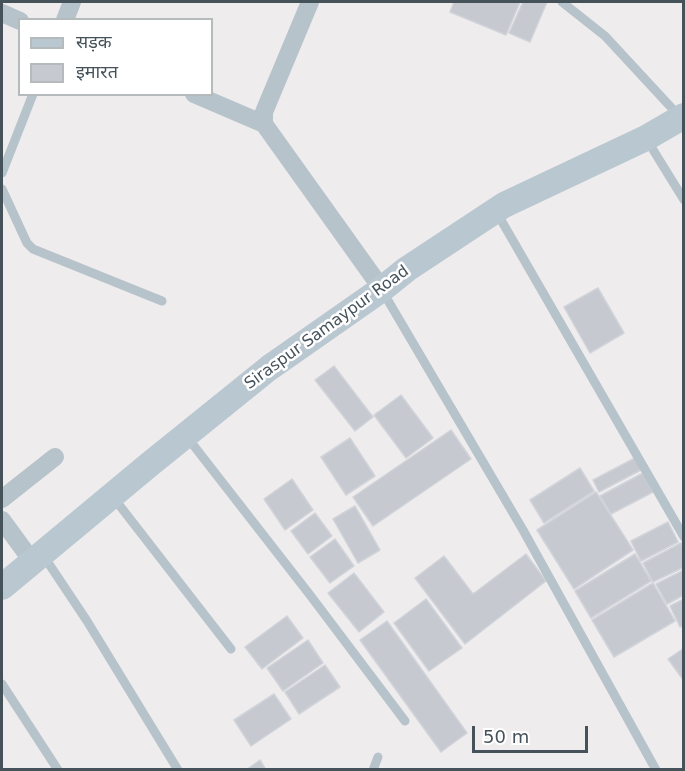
<!DOCTYPE html>
<meta charset="utf-8">
<style>
body{margin:0}
#map{position:relative;width:685px;height:771px;overflow:hidden;background:#efeced;font-family:"DejaVu Sans","Noto Sans Devanagari",sans-serif}
canvas{display:block}
.frame{position:absolute;inset:0;border:3px solid #45525a;pointer-events:none}
.legend{position:absolute;left:18px;top:18px;width:195px;height:78px;box-sizing:border-box;background:#fff;border:2px solid #b5babd;margin:0;padding:8px 10px;list-style:none;font-size:18px;color:#45525a}
.legend li{display:flex;align-items:center;gap:12px;height:30px}
.legend b{width:30px;border:2px solid #b5babd}
.scale{position:absolute;left:472px;top:726px;width:116px;height:27px;box-sizing:border-box;border:3px solid #45525a;border-top:0;padding-left:8px;font-size:18px;line-height:21px;white-space:nowrap;color:#45525a;-webkit-text-stroke:4px #fff;paint-order:stroke}
</style>
<div id="map">
<canvas width="685" height="771"></canvas>
<div class="frame"></div>
<ul class="legend">
<li><b style="height:8px;background:#b9c7d1"></b>सड़क</li>
<li><b style="height:16px;background:#c6cad0"></b>इमारत</li>
</ul>
<div class="scale">50 m</div>
</div>
<script>
const c = document.querySelector('canvas').getContext('2d');
c.lineJoin = 'round';
function fillPath(path, color) { c.fillStyle = color; c.fill(path, 'evenodd'); }
function trace(path, color, width, dash) { c.strokeStyle = color; c.lineWidth = width; c.lineCap = dash ? 'butt' : 'round'; c.setLineDash(dash || []); c.stroke(path); }
function label(font, color, halo, rows, align = 'center') {
  c.font = font + ' "DejaVu Sans",sans-serif'; c.lineWidth = 5; c.setLineDash([]); c.textBaseline = 'middle'; c.strokeStyle = halo; c.fillStyle = color; for (const [text, x, y, turn = 0] of rows) {
    c.save(); c.translate(x, y); c.rotate((+turn || 0) * Math.PI / 180); c.textAlign = isNaN(turn) ? turn : align; if (halo) c.strokeText(text, 0, 0); c.fillText(text, 0, 0); c.restore();
  }
}
const building = new Path2D(`
 M 454,2 L 520,2 L 506,35 L 450,12 Z
 M 523,2 L 547,2 L 530,42 L 509,33 Z
 M 598,288 L 624,333 L 590,353 L 564,307 Z
 M 334,366 L 373,417 L 355,431 L 315,380 Z
 M 401,395 L 433,438 L 406,458 L 374,415 Z
 M 451,430 L 471,459 L 373,526 L 353,497 Z
 M 350,438 L 375,476 L 346,495 L 321,457 Z
 M 635,458 L 641,470 L 599,492 L 593,480 Z
 M 580,468 L 594,491 L 544,523 L 530,500 Z
 M 643,473 L 653,492 L 611,514 L 600,496 Z
 M 292,479 L 313,510 L 285,530 L 264,499 Z
 M 596,492 L 633,550 L 574,589 L 537,530 Z
 M 355,506 L 380,550 L 358,563 L 333,519 Z
 M 315,513 L 332,536 L 308,554 L 291,531 Z
 M 668,522 L 678,542 L 641,561 L 631,541 Z
 M 335,539 L 354,566 L 330,583 L 310,557 Z
 M 681,543 L 684,548 L 684,567 L 653,582 L 643,563 Z
 M 526,554 L 546,581 L 465,644 L 415,578 L 444,556 L 473,594 Z
 M 635,554 L 651,581 L 591,618 L 575,591 Z
 M 684,570 L 684,595 L 667,604 L 656,584 Z
 M 354,573 L 384,612 L 359,632 L 328,593 Z
 M 653,583 L 675,621 L 614,657 L 592,620 Z
 M 426,599 L 462,648 L 429,671 L 394,623 Z
 M 684,599 L 684,625 L 680,627 L 670,606 Z
 M 287,616 L 303,638 L 262,669 L 245,647 Z
 M 387,621 L 467,733 L 441,752 L 360,640 Z
 M 308,640 L 323,663 L 283,691 L 267,668 Z
 M 684,648 L 684,681 L 668,659 Z
 M 325,665 L 340,687 L 299,714 L 285,692 Z
 M 274,694 L 291,719 L 251,746 L 234,720 Z
 M 260,760 L 266,770 L 246,770 Z`);
fillPath(building, '#c6cad0');
trace(building, '#d0d3d9', 1.5);
trace(new Path2D(`
 M 562,2 L 605,36 L 680,117
 M 647,140 L 684,200
 M 2,173 L 33,94
 M 2,189 L 27,243 L 33,249 L 162,301
 M 497,213 L 684,537
 M 383,292 L 523,530 L 656,770
 M 187,437 L 310,595 L 405,721
 M 113,497 L 231,649
 M 43,555 L 87,621 L 178,770
 M 2,684 L 58,770
 M 373,770 L 378,757`), '#b7c3ca', 9);
trace(new Path2D(`
 M 310,2 L 264,112 L 264,124 L 382,289
 M 2,13 L 20,21
 M 65,20 L 72,2
 M 194,94 L 264,124
 M 2,499 L 55,457
 M 2,520 L 32,561`), '#b7c3ca', 18);
trace(new Path2D(`
 M 2,587 L 150,464 L 269,368 L 382,289 L 407,269 L 504,205 L 646,138 L 684,116`), '#b9c7d1', 26);
label('16px', '#45525a', '#fff', [
 ["Siraspur Samaypur Road",327,328,-36]
]);
</script>
